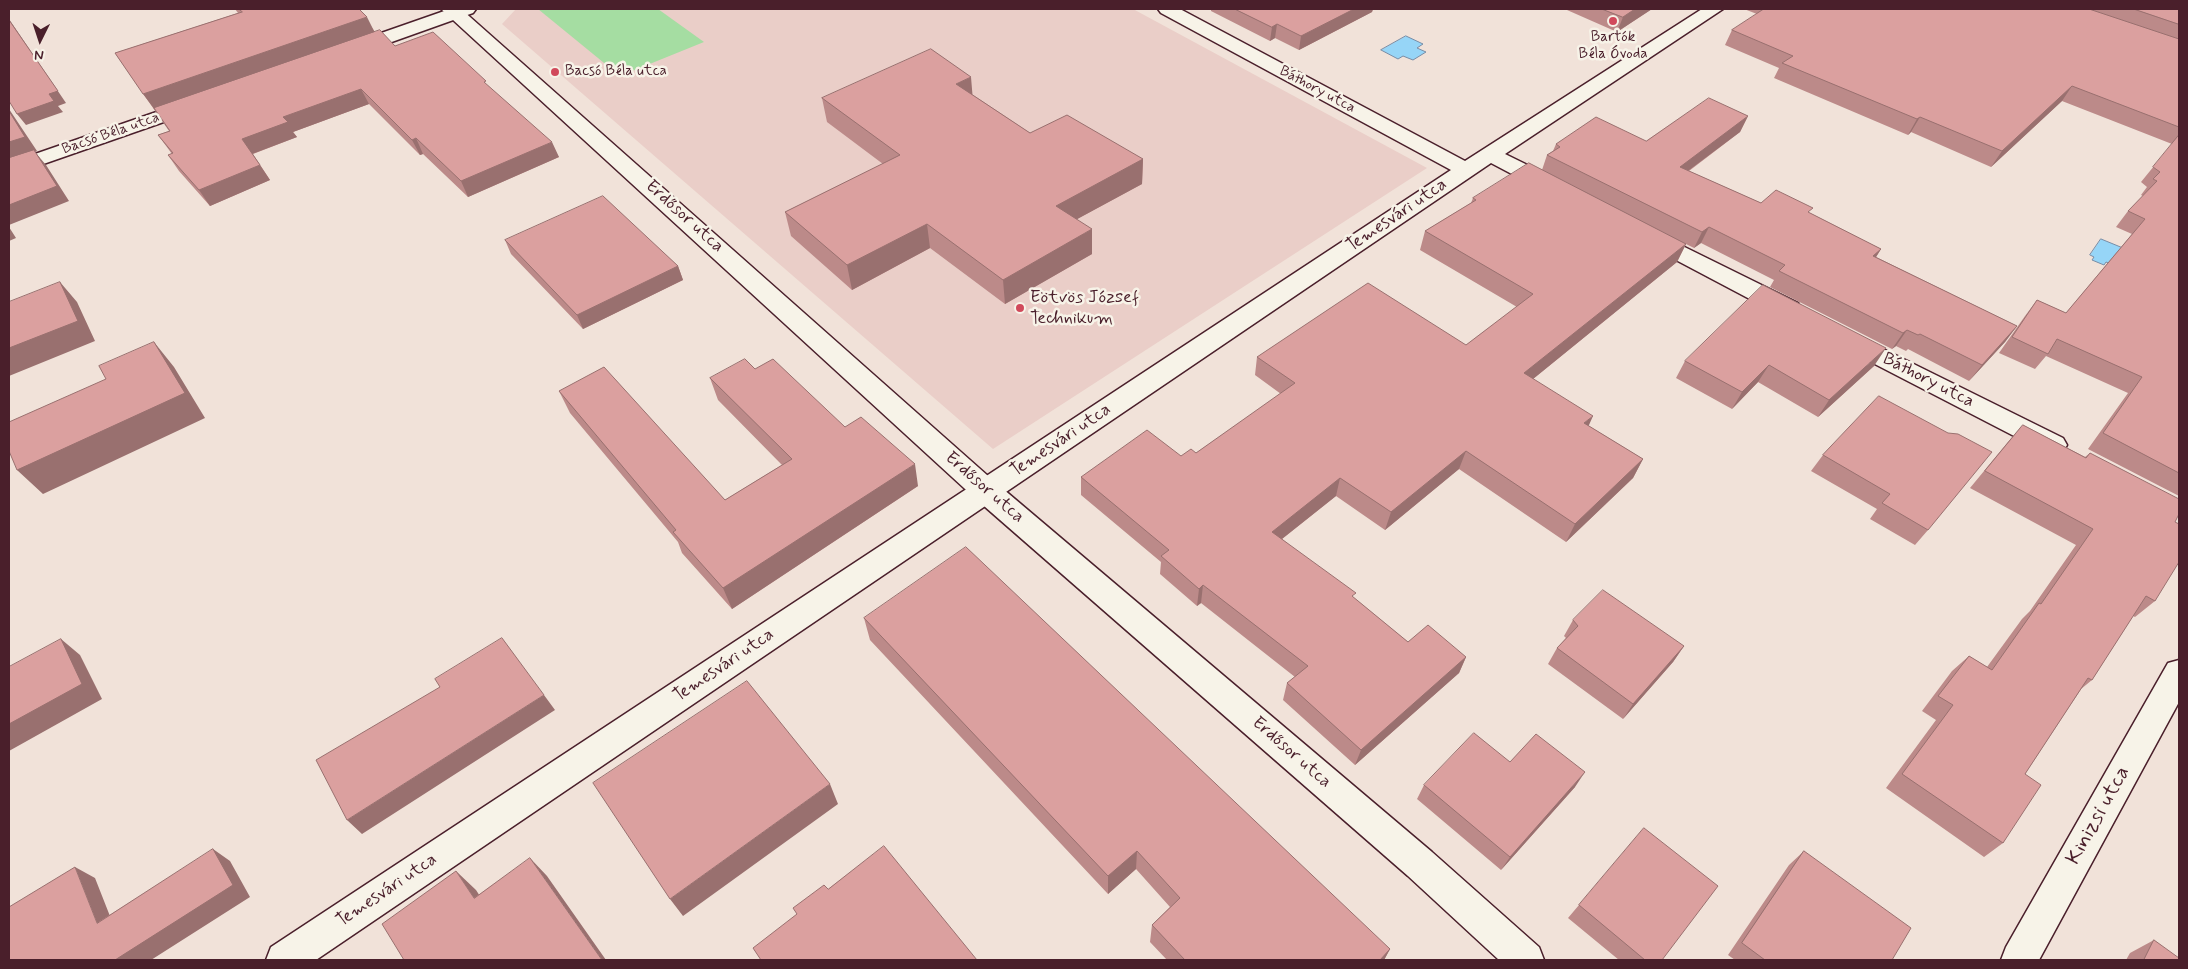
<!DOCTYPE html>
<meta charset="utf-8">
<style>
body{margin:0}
#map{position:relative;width:2188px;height:969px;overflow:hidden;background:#f1e2d9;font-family:Mynerve,sans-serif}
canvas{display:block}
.frame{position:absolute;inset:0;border:10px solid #4a1f2b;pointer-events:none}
.north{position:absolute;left:15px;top:15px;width:50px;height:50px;-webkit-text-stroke:4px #f7f3e8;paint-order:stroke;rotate:184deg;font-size:14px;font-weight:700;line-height:20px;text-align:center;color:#4a1f2b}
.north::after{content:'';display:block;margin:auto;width:18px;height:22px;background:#4a1f2b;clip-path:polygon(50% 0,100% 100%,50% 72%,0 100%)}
</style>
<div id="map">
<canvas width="2188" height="969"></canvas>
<div class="frame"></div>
<div class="north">N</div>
</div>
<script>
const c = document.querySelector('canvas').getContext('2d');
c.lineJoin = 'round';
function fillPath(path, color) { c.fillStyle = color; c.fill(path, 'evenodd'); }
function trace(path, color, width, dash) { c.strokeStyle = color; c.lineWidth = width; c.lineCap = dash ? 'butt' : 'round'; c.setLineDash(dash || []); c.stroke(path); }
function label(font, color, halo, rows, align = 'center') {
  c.font = font + ' Mynerve,sans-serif'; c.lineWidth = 5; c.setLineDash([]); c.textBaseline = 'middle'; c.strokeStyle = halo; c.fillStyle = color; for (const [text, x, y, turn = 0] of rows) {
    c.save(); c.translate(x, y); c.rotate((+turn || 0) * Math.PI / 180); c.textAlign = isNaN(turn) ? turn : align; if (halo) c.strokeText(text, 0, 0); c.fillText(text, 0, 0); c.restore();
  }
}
fillPath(new Path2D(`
 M 516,9 L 1133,9 L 1427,168 L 993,449 L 502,24 Z`), '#eacec8');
fillPath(new Path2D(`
 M 538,9 L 658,9 L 704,42 L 620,76 Z`), '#a5dda2');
const water = new Path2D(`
 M 1406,36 L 1423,44 L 1417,48 L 1426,52 L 1413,60 L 1403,56 L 1398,59 L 1381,50 Z
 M 2101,239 L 2123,248 L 2111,264 L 2106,262 L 2104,265 L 2092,260 L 2094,257 L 2090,255 Z`);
fillPath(water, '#96d5f7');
trace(water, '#788ca5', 1);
const street = new Path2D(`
 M 450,9 L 476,9 L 473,13 L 358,54 L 344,54 L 341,50 L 344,46 Z
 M 1158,9 L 1180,9 L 1465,161 L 1702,9 L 1723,9 L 1505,154 L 1560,181 L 1563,186 L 1560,191 L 1552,193 L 1544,191 L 1491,163 L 316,960 L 266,960 L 271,947 L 1451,170 L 1161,13 Z
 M 194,99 L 201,101 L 204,105 L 201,109 L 9,176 L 9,163 Z
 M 1648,229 L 1798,303 L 1801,309 L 1798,315 L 1789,317 L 1780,315 L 1640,241 L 1637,236 L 1640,231 Z
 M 1847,331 L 2063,438 L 2067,445 L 2063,452 L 2054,455 L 2045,452 L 1838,345 L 1835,339 L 1838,333 Z
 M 2179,660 L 2179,702 L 2039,960 L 2001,960 L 2006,947 L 2168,663 Z`);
const secondary = new Path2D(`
 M 441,9 L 461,9 L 996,483 L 1432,852 L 1539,947 L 1544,960 L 1499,960 L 1408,876 L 976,499 Z`);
trace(street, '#4a1f2b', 3);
trace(secondary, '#4a1f2b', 3);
fillPath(street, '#f7f3e8');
fillPath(secondary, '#f7f3e8');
fillPath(new Path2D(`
 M 235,9 L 359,9 L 375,32 L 395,46 L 488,86 L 559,157 L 468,197 L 423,154 L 420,155 L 369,104 L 293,132 L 297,137 L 253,154 L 270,180 L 210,206 L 179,171 L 168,155 L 172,154 L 158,135 L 169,131 L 115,53 L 238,13 Z
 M 1211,9 L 1373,9 L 1372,12 L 1299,50 L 1275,38 L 1270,41 L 1211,11 Z
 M 1567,9 L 1652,9 L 1617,32 L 1567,10 Z
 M 1744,9 L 2179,9 L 2179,496 L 2088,449 L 2128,393 L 2046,356 L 2035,369 L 1999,353 L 2025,316 L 2037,300 L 2066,313 L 2132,234 L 2116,227 L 2128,211 L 2143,196 L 2141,195 L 2147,187 L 2141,182 L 2172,144 L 2062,101 L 1991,167 L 1911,132 L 1908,135 L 1774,78 L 1779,68 L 1725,45 L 1732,30 L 1757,14 Z
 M 973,95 L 1030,133 L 1143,159 L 1142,184 L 1077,219 L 1092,254 L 1005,304 L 930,248 L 852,290 L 791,236 L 785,212 L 883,164 L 827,122 L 822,98 Z
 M 1748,116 L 1740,132 L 1689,171 L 1761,203 L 1810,213 L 1881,249 L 1876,257 L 2017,326 L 2005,342 L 1969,381 L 1908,349 L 1906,351 L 1896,346 L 1892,349 L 1770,287 L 1774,280 L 1701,243 L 1694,248 L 1686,244 L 1677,262 L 1533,379 L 1589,426 L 1643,459 L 1633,478 L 1566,542 L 1459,469 L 1385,530 L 1336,496 L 1282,539 L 1408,642 L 1466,657 L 1459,673 L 1355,765 L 1283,700 L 1287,683 L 1295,677 L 1201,603 L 1197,606 L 1160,574 L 1161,562 L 1081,495 L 1081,477 L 1196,453 L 1281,394 L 1255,375 L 1257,357 L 1466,345 L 1517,307 L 1420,250 L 1425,231 L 1471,203 L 1473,198 L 1542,170 L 1547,155 L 1553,151 L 1556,144 L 1646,141 Z
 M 505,240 L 678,266 L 683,280 L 583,329 L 511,254 Z
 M 1685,361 L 1874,366 L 1818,417 L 1758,382 L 1732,409 L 1676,378 Z
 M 755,369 L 845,427 L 918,486 L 732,609 L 682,553 L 678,542 L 570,413 L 559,391 L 725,500 L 782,465 L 718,400 L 710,378 Z
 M 1879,396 L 1928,530 L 1915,545 L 1870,519 L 1877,509 L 1811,471 L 1823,455 Z
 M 2023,425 L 2085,457 L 2090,453 L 2175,522 L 2155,601 L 2135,617 L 2133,616 L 2092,680 L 2081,689 L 2025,774 L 2003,843 L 1984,857 L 1886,788 L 1936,720 L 1922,711 L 1952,671 L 1969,656 L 1987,667 L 2022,619 L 2030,611 L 2076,545 L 1970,488 L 2008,442 Z
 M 864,618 L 1390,949 L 1384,960 L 1167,960 L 1150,942 L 1152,925 L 1170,907 L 1136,869 L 1108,894 L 870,640 Z
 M 1573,620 L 1684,646 L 1673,662 L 1623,719 L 1548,664 L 1557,648 L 1566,638 L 1564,636 Z
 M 1510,762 L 1575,787 L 1501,870 L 1417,799 L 1424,785 Z
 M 1644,828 L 1662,960 L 1619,960 L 1568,918 Z
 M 1804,851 L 1892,960 L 1735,960 L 1728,955 L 1789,865 Z
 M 2154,940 L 2179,960 L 2126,960 L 2130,953 Z`), '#bc8a89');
fillPath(new Path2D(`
 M 1354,9 L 1373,9 L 1372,12 L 1299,50 L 1301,36 Z
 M 1635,9 L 1652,9 L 1617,32 L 1623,17 Z
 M 367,17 L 375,33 L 155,110 L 143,94 Z
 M 9,19 L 66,103 L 58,106 L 63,112 L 26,125 L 17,114 Z
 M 1277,24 L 1275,38 L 1270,41 L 1272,27 Z
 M 971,77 L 973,101 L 956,84 Z
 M 2072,86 L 2062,101 L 1991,167 L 2002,151 Z
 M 361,89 L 369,104 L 293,132 L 297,137 L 252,154 L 242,139 L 283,117 Z
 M 9,109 L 37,151 L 35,152 L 46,165 L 69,201 L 9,225 Z
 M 1748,116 L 1740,132 L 1673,182 L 1680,167 Z
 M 1920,117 L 1911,132 L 1908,135 L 1917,119 Z
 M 416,138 L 423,154 L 420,155 L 412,140 Z
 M 552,142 L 559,157 L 468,197 L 461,181 Z
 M 1143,159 L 1142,184 L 1057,230 L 1056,206 Z
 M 260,165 L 270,180 L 210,206 L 199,190 Z
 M 927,224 L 930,248 L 852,290 L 847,265 Z
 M 9,227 L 16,238 L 9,241 Z
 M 1709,227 L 1701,243 L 1694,248 L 1702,232 Z
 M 1092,229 L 1092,254 L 1005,304 L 1003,280 Z
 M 1686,244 L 1677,262 L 1517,392 L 1524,373 Z
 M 1881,249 L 1871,265 L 1873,256 Z
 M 678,266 L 683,280 L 583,329 L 577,315 Z
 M 60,282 L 77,302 L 95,341 L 9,376 L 9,348 Z
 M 2017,326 L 2005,342 L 1969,381 L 1982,365 Z
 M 1907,330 L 1896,346 L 1892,349 L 1903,333 Z
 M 154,342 L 174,367 L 205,418 L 43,494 L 17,470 Z
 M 1886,348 L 1874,366 L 1818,417 L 1829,400 Z
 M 1769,365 L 1758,382 L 1732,409 L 1742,392 Z
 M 1593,416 L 1585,434 L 1584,423 Z
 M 1466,451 L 1459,469 L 1385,530 L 1391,512 Z
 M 1643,459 L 1633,478 L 1566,542 L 1575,524 Z
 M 915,464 L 918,486 L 732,609 L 723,588 Z
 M 1340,478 L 1336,496 L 1268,550 L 1272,532 Z
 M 1203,585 L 1201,603 L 1197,606 L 1199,589 Z
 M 61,639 L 80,655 L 102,699 L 9,751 L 9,724 Z
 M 1684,646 L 1673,662 L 1623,719 L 1633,704 Z
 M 1466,657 L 1459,673 L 1355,765 L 1361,750 Z
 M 544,695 L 555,710 L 362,834 L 347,820 Z
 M 1585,772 L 1575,787 L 1501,870 L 1510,857 Z
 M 830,784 L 838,804 L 683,916 L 670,899 Z
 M 213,849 L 230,861 L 250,897 L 151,960 L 115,960 Z
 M 1137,851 L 1136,869 L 1108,894 L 1108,876 Z
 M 530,858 L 547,876 L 606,960 L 602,960 Z
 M 75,867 L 95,878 L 117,934 L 97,923 Z
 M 456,871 L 476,890 L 493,916 L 474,898 Z
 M 1390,949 L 1384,960 L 1380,960 Z`), '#99706f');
const building = new Path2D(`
 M 239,9 L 359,9 L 367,17 L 143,94 L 115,53 L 242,12 Z
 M 1235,9 L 1354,9 L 1301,36 L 1277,24 L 1272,27 Z
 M 1602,9 L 1635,9 L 1623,17 Z
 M 1764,9 L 2089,9 L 2179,39 L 2179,127 L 2072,86 L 2002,151 L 1920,117 L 1917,119 L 1782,63 L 1793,56 L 1732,30 Z
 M 2134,9 L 2179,9 L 2179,24 Z
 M 9,20 L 58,91 L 49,94 L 54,101 L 17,114 L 9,101 Z
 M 380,30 L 395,46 L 433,32 L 486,81 L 484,82 L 552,142 L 461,181 L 416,138 L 412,140 L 361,89 L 283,117 L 288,122 L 242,139 L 260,165 L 199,190 L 168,155 L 173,153 L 158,135 L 170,131 L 154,108 Z
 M 931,49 L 971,77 L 956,84 L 1030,133 L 1067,115 L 1143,159 L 1056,206 L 1092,229 L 1003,280 L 927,224 L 847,265 L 785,212 L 900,155 L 822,98 Z
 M 1709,98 L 1748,116 L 1680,167 L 1761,203 L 1776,190 L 1813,208 L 1808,212 L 1881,249 L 1873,256 L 2017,326 L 1982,365 L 1920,334 L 1918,335 L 1907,330 L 1903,333 L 1779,271 L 1785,265 L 1709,227 L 1702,232 L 1547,155 L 1560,147 L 1556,144 L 1596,117 L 1646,141 Z
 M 9,111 L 25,137 L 9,142 Z
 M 2179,135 L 2179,473 L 2103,433 L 2142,377 L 2057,339 L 2048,354 L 2012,337 L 2037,300 L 2066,313 L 2145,219 L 2128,211 L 2157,181 L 2153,179 L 2160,172 L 2153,167 Z
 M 34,150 L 57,186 L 9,205 L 9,158 Z
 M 1529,163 L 1686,244 L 1524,373 L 1593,416 L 1584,423 L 1643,459 L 1575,524 L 1466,451 L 1391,512 L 1340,478 L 1272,532 L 1356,593 L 1352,596 L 1408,642 L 1428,625 L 1466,657 L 1361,750 L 1287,683 L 1308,666 L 1203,585 L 1199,589 L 1161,556 L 1169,550 L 1081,477 L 1147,430 L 1181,456 L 1191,449 L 1196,453 L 1295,383 L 1257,357 L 1368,283 L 1466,345 L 1533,294 L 1425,231 L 1476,200 L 1473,198 Z
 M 603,196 L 678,266 L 577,315 L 505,240 Z
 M 60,282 L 78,321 L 9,348 L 9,302 Z
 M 1763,285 L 1886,348 L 1829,400 L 1769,365 L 1742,392 L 1685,361 Z
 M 154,342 L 185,393 L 17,470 L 9,451 L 9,422 L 106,379 L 99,366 Z
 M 745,359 L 755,369 L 773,359 L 845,427 L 861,417 L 915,464 L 723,588 L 673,532 L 676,530 L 559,391 L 604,367 L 725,500 L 792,459 L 710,378 Z
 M 1879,396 L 1948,433 L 1958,434 L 1992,452 L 1928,530 L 1882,503 L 1890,494 L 1823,455 Z
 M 2023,425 L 2086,458 L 2090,453 L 2179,499 L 2179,514 L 2175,522 L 2179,524 L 2179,562 L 2155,601 L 2146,596 L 2092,680 L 2088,678 L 2025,774 L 2041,785 L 2003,843 L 1902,774 L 1953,705 L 1938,696 L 1969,656 L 1992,670 L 2039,603 L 2041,604 L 2093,529 L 1985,471 Z
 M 966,547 L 1390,949 L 1380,960 L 1185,960 L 1152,925 L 1180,898 L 1137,851 L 1108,876 L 864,618 Z
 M 1603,590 L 1684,646 L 1633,704 L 1557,648 L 1578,626 L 1573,620 Z
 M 502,638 L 544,695 L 347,820 L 316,760 L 440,687 L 435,679 Z
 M 61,639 L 82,684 L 9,724 L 9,667 Z
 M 747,681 L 830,784 L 670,899 L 593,783 Z
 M 1474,733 L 1510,762 L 1536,734 L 1585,772 L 1510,857 L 1424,785 Z
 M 1644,828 L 1718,886 L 1662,960 L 1645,960 L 1579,905 Z
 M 884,846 L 977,960 L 761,960 L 753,948 L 797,914 L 793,908 L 824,885 L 828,889 Z
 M 213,849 L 233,885 L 115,960 L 9,960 L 9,907 L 75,867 L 97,923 Z
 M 1804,851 L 1911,928 L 1892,960 L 1765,960 L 1742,943 Z
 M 530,858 L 602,960 L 404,960 L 382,924 L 456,871 L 474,898 Z
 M 2154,940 L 2179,958 L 2179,960 L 2144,960 Z`);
fillPath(building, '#dba09f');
trace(building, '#99706f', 1);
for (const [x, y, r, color] of [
 [1613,21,5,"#d1495b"],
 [555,72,5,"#d1495b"],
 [1020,308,5,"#d1495b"]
]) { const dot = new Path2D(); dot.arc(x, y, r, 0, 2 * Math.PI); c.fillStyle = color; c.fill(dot); trace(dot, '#f7f3e8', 2); }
label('15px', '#4a1f2b', '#f7f3e8', [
 ["Bartók",1613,38],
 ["Béla Óvoda",1613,55],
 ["Bacsó Béla utca",565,72,"left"]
]);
label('15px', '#4a1f2b', '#f7f3e8', [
 ["Báthory utca",1317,90,28],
 ["Bacsó Béla utca",111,134,-19]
]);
label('18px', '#4a1f2b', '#f7f3e8', [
 ["Temesvári utca",1397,216,-34],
 ["Erdősor utca",684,217,42],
 ["Báthory utca",1928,381,27],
 ["Temesvári utca",1061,441,-34],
 ["Erdősor utca",984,488,41],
 ["Temesvári utca",724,666,-34],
 ["Erdősor utca",1291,753,41],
 ["Temesvári utca",387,891,-34]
]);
label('18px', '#4a1f2b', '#f7f3e8', [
 ["Eötvös József",1030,298],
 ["Technikum",1030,319]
], 'left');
label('21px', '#4a1f2b', '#f7f3e8', [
 ["Kinizsi utca",2099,816,-61]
]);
</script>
